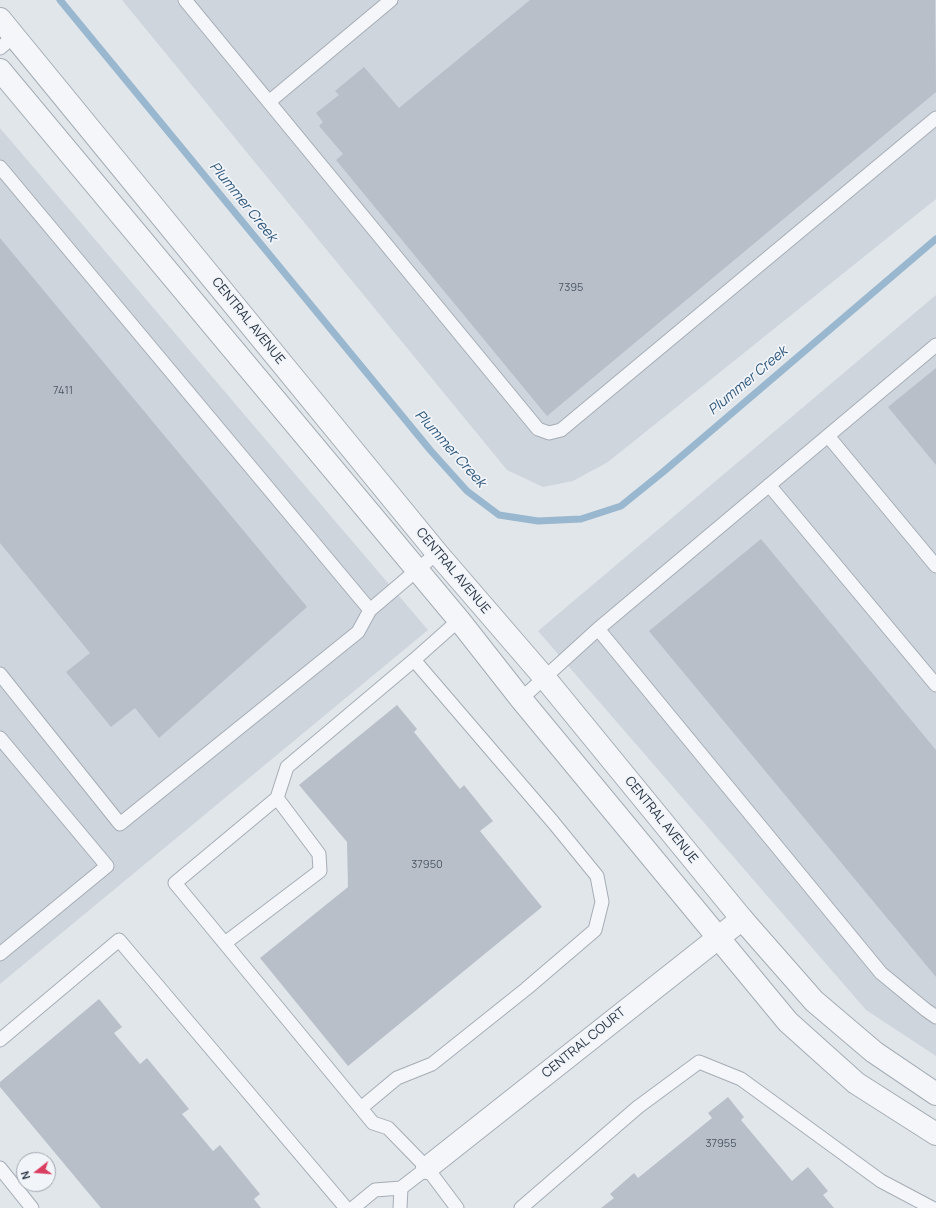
<!DOCTYPE html>
<style>
body{margin:0}
#map{position:relative;width:936px;height:1208px;overflow:hidden;background:#e1e6eb;font-family:Manrope,sans-serif}
canvas{display:block}
.north{position:absolute;left:16px;top:1152px;width:40px;height:40px;box-sizing:border-box;background:#f1f4f8;border:1px solid #a1a7b0;border-radius:50%;rotate:253deg;font-size:11px;font-weight:700;line-height:16px;text-align:center;color:#283444}
.north::after{content:'';display:block;margin:auto;width:14px;height:18px;background:#d93d60;clip-path:polygon(50% 0,100% 100%,50% 72%,0 100%)}
</style>
<div id="map">
<canvas width="936" height="1208"></canvas>
<div class="north">N</div>
</div>
<script>
const c = document.querySelector('canvas').getContext('2d');
c.lineJoin = 'round';
function fillPath(path, color) { c.fillStyle = color; c.fill(path, 'evenodd'); }
function trace(path, color, width, dash) { c.strokeStyle = color; c.lineWidth = width; c.lineCap = dash ? 'butt' : 'round'; c.setLineDash(dash || []); c.stroke(path); }
function label(font, color, halo, rows, align = 'center') {
  c.font = font + ' Manrope,sans-serif'; c.lineWidth = 3.5; c.setLineDash([]); c.textBaseline = 'middle'; c.strokeStyle = halo; c.fillStyle = color; for (const [text, x, y, turn = 0] of rows) {
    c.save(); c.translate(x, y); c.rotate((+turn || 0) * Math.PI / 180); c.textAlign = isNaN(turn) ? turn : align; if (halo) c.strokeText(text, 0, 0); c.fillText(text, 0, 0); c.restore();
  }
}
fillPath(new Path2D(`
 M 122,0 L 936,0 L 936,199 L 608,462 L 573,481 L 543,487 L 507,470 Z
 M 0,128 L 428,630 L 0,984 Z
 M 936,295 L 936,1056 L 866,1010 L 538,631 Z`), '#cfd5dd');
trace(new Path2D(`
 M 60,0 L 431,451 L 467,491 L 499,515 L 538,521 L 581,519 L 621,506 L 663,472 L 936,239`), '#99b7ce', 7);
fillPath(new Path2D(`
 M 530,0 L 935,0 L 936,92 L 547,416 L 336,160 L 343,154 L 319,126 L 323,122 L 316,113 L 339,95 L 335,91 L 364,67 L 399,108 Z
 M 0,238 L 307,607 L 159,738 L 135,708 L 111,727 L 66,672 L 90,653 L 0,543 Z
 M 936,368 L 936,465 L 888,407 Z
 M 761,539 L 936,750 L 936,977 L 649,631 Z
 M 397,705 L 417,729 L 414,732 L 460,789 L 464,785 L 493,821 L 480,831 L 542,907 L 348,1066 L 260,958 L 348,887 L 347,842 L 299,785 Z
 M 99,999 L 122,1027 L 114,1033 L 140,1064 L 147,1058 L 189,1109 L 182,1114 L 213,1151 L 220,1145 L 260,1194 L 254,1199 L 261,1208 L 101,1208 L 0,1087 L 0,1082 Z
 M 728,1097 L 744,1117 L 741,1120 L 792,1181 L 808,1167 L 828,1191 L 823,1195 L 834,1208 L 601,1208 L 614,1198 L 610,1194 L 634,1173 L 638,1178 L 712,1118 L 708,1113 Z`), '#b8bfc9');
const service = new Path2D(`
 M 185,0 L 538,429 L 549,433 L 561,430 L 936,118
 M 0,48 L 14,36
 M 270,101 L 391,0
 M 0,167 L 370,610
 M 936,345 L 598,629 L 881,973 L 926,1010 L 936,1017
 M 828,436 L 936,566
 M 769,485 L 936,685
 M 0,674 L 120,824 L 358,632 L 370,610 L 437,553
 M 521,699 L 598,629
 M 0,738 L 107,866 L 0,954
 M 225,943 L 320,871 L 319,854 L 277,798
 M 0,1040 L 119,940 L 346,1208
 M 361,1108 L 397,1078 L 432,1064 L 526,989 L 595,930 L 602,902 L 597,876 L 553,822 L 414,660
 M 0,1168 L 32,1208
 M 353,1208 L 375,1190 L 401,1188 L 427,1168
 M 400,1208 L 401,1188
 M 457,1208 L 427,1168 L 388,1128 L 373,1123 L 175,883 L 277,798 L 287,767 L 414,660 L 459,620
 M 521,1208 L 638,1107 L 699,1062 L 741,1079 L 881,1181 L 932,1208`);
const minor = new Path2D(`
 M 427,1168 L 742,919`);
const tertiary = new Path2D(`
 M 0,19 L 437,553 L 544,677 L 742,919 L 814,1001 L 874,1052 L 936,1094
 M 0,70 L 459,620 L 521,699 L 788,1022 L 856,1083 L 936,1134`);
trace(service, '#a6adb6', 15);
trace(minor, '#a6adb6', 24);
trace(tertiary, '#a6adb6', 24);
trace(service, '#f4f6f9', 13);
trace(minor, '#f4f6f9', 22);
trace(tertiary, '#f4f6f9', 22);
label('11px', '#4c5765', null, [
 ["7395",571,288],
 ["7411",63,391],
 ["37950",427,865],
 ["37955",721,1144]
]);
label('13px', '#283444', '#f1f4f8', [
 ["CENTRAL AVENUE",248,321,51],
 ["CENTRAL AVENUE",453,571,50],
 ["CENTRAL AVENUE",661,820,51],
 ["CENTRAL COURT",584,1043,-39]
]);
label('italic 14px', '#2e577c', '#f1f4f8', [
 ["Plummer Creek",243,202,51],
 ["Plummer Creek",748,381,-40],
 ["Plummer Creek",450,449,48]
]);
</script>
